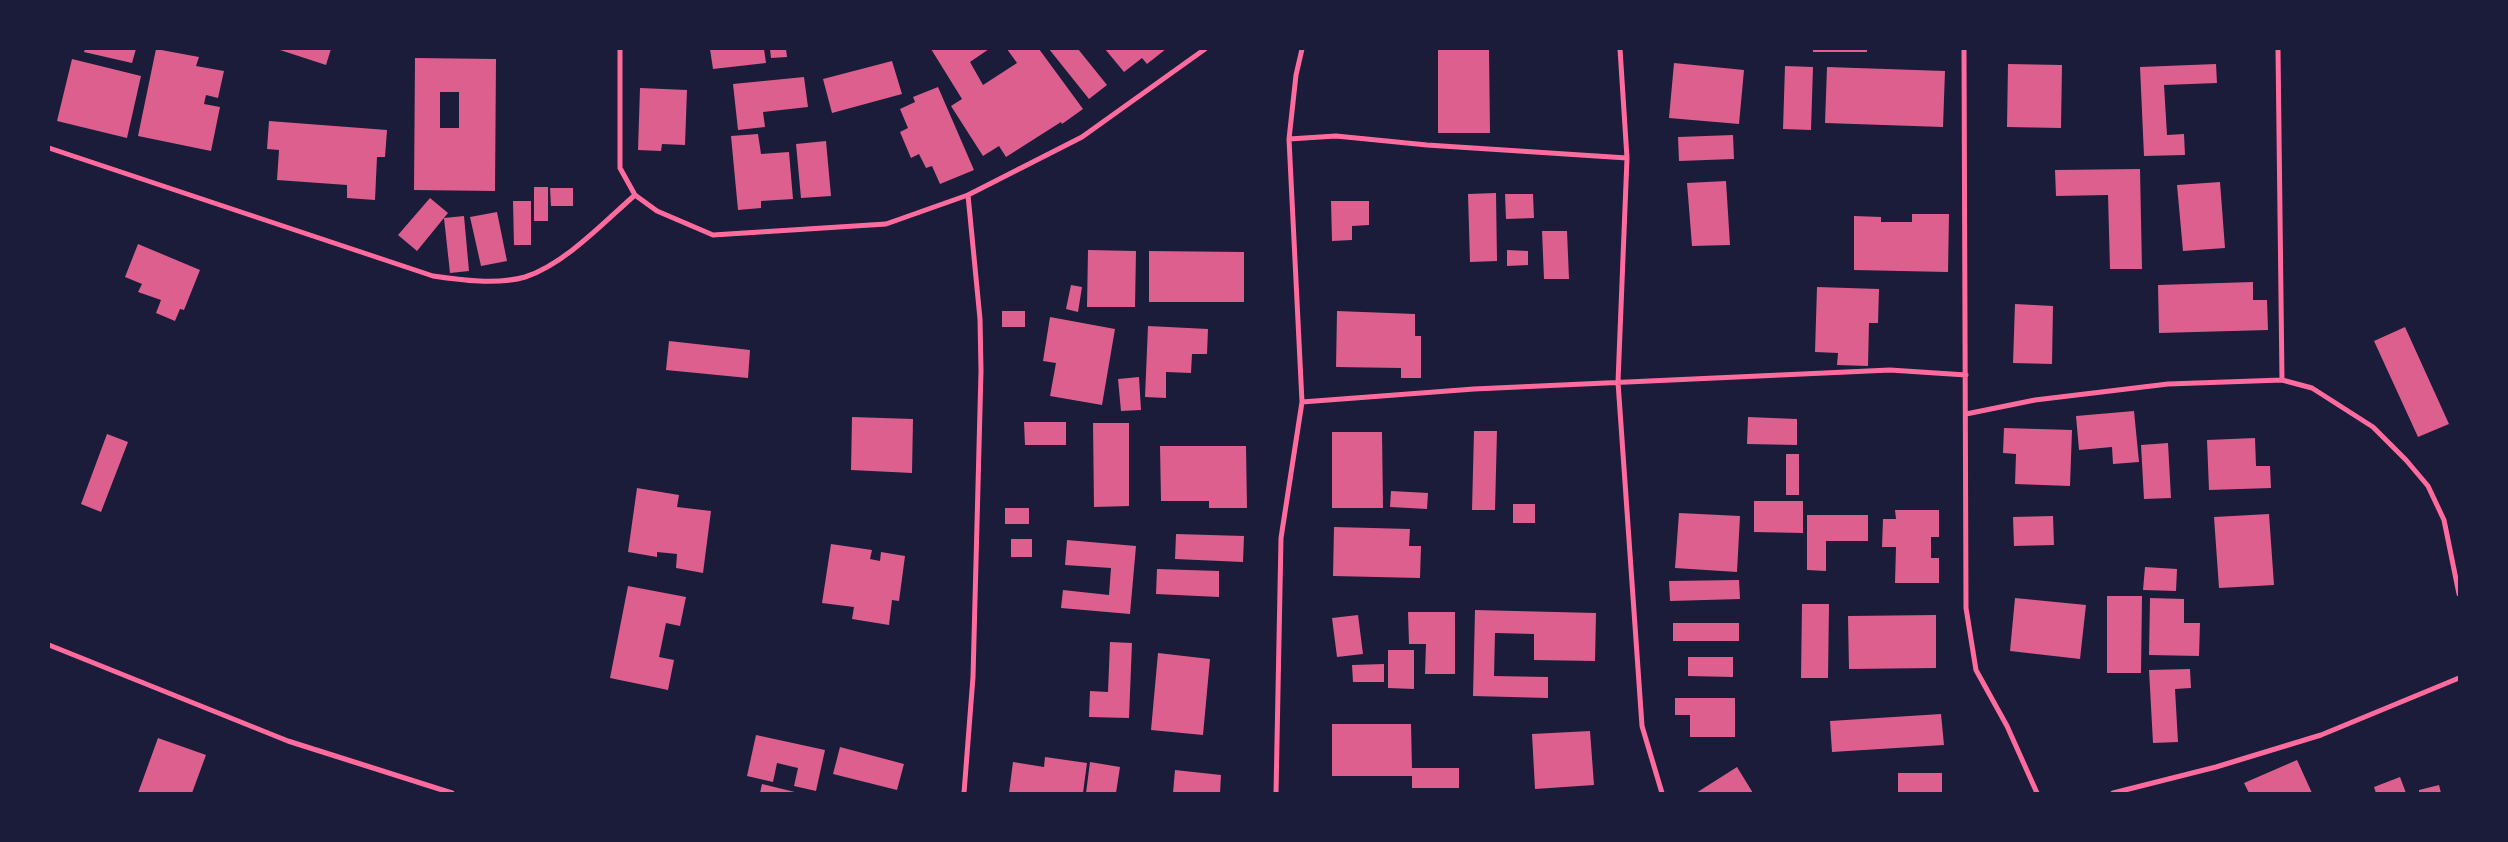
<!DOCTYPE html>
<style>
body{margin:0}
#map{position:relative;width:2508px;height:842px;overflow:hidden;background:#1b1b3a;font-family:"Work Sans",sans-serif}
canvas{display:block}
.frame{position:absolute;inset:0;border:50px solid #1b1b3a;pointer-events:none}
</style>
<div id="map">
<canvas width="2508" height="842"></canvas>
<div class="frame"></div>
</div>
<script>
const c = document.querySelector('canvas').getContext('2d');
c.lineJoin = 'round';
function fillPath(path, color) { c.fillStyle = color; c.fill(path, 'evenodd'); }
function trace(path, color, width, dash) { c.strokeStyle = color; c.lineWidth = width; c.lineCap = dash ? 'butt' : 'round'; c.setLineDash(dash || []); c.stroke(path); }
fillPath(new Path2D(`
 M 85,49 L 136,49 L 132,63 L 84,52 Z
 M 156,49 L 199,57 L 196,66 L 224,71 L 218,98 L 206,95 L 204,104 L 220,107 L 211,151 L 138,136 Z
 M 277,49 L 331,49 L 326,65 Z
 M 710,49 L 764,49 L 766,63 L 713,69 Z
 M 770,49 L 786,49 L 787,57 L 771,58 Z
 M 931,49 L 989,49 L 970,62 L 983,85 L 1017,63 L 1007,49 L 1039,49 L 1083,109 L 1062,124 L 1061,122 L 1006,157 L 999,146 L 983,156 L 951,106 L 962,99 Z
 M 1049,49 L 1078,49 L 1107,85 L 1089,99 Z
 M 1105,49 L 1166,49 L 1147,64 L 1142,58 L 1124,72 Z
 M 1438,49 L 1489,49 L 1490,133 L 1438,133 Z
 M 1813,49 L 1867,49 L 1867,52 L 1813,52 Z
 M 415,58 L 496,59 L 495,191 L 414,190 ZM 440,92 L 459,92 L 459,128 L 440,128 Z
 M 72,59 L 141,76 L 127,138 L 57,121 Z
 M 892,61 L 902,94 L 832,113 L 823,79 Z
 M 1674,63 L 1744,70 L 1739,124 L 1669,118 Z
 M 2008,64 L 2062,65 L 2061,128 L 2007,127 Z
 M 2216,64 L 2217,83 L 2164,85 L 2167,135 L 2184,134 L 2185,155 L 2144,156 L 2140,67 Z
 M 1785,66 L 1813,67 L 1811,130 L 1783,129 Z
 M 1827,67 L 1945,71 L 1943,127 L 1825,123 Z
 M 804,77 L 808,107 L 763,112 L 765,127 L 738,130 L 733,84 Z
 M 938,87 L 974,170 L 940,184 L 932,166 L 926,168 L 919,154 L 911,158 L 900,132 L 908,128 L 900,109 L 915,102 L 913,97 Z
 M 640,88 L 687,90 L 685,145 L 662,144 L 661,151 L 638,150 Z
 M 269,121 L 387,130 L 385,157 L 377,157 L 375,200 L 347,198 L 347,185 L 277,180 L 279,150 L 267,149 Z
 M 758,134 L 761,154 L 789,152 L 793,199 L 761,201 L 761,208 L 738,210 L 731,136 Z
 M 1733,135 L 1734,159 L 1679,161 L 1678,137 Z
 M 826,141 L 831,196 L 801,198 L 796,144 Z
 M 2140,169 L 2142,269 L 2110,269 L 2108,195 L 2056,196 L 2055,170 Z
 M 1726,181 L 1730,245 L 1692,246 L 1687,183 Z
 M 2220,182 L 2225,248 L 2183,251 L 2177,185 Z
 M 534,187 L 548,187 L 548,221 L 534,221 Z
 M 550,188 L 573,188 L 573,206 L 551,206 Z
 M 1496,193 L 1497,261 L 1470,262 L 1468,194 Z
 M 1505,194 L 1533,194 L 1534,218 L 1506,219 Z
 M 430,198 L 448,213 L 417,251 L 398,235 Z
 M 513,201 L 531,201 L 531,245 L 514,245 Z
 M 1331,201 L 1369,201 L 1369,225 L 1352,226 L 1352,240 L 1332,241 Z
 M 497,212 L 507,261 L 481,266 L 470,217 Z
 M 1912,214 L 1949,214 L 1948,272 L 1854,270 L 1854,216 L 1881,217 L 1881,222 L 1912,222 Z
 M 464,216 L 469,271 L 450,273 L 444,218 Z
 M 1542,231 L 1567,231 L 1569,279 L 1544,279 Z
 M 138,244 L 200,270 L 184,310 L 180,309 L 175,321 L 156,313 L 161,300 L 138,292 L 142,284 L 125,277 Z
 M 1088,250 L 1136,251 L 1135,307 L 1087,307 Z
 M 1507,250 L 1528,251 L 1528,265 L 1507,266 Z
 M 1149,251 L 1244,252 L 1244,302 L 1149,302 Z
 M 2253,282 L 2253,300 L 2267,300 L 2268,330 L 2159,333 L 2158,285 Z
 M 1071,285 L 1082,287 L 1078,312 L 1066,309 Z
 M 1817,287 L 1879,289 L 1878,323 L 1869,323 L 1868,366 L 1837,365 L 1838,353 L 1815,352 Z
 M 2015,304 L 2053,306 L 2052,364 L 2013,363 Z
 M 1002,311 L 1025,311 L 1025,327 L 1002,327 Z
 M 1337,311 L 1415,314 L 1415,336 L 1421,336 L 1421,378 L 1401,378 L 1401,368 L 1336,367 Z
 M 1050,317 L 1115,329 L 1102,405 L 1050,396 L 1056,363 L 1043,361 Z
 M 1148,326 L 1208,329 L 1207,354 L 1192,354 L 1191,373 L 1166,372 L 1166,398 L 1145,397 Z
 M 2405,327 L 2449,424 L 2418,437 L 2374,341 Z
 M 669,341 L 750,350 L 748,378 L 666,370 Z
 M 1139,377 L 1141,410 L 1121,411 L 1118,379 Z
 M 2134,411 L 2139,462 L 2113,464 L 2112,447 L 2079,450 L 2076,416 Z
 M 852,417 L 913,419 L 912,473 L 851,470 Z
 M 1748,417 L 1797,419 L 1797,445 L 1747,444 Z
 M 1024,422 L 1066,422 L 1066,445 L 1025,445 Z
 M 1093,423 L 1129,423 L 1129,506 L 1094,507 Z
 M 2004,428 L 2072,430 L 2070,486 L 2015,484 L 2016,454 L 2003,453 Z
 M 1474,431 L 1497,431 L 1495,510 L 1472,510 Z
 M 1332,432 L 1382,432 L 1383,508 L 1332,508 Z
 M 107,434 L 128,442 L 101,512 L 81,504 Z
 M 2255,438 L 2256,466 L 2270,466 L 2271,488 L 2209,490 L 2207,440 Z
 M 2168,443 L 2171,498 L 2144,499 L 2141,445 Z
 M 1160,446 L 1246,446 L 1247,508 L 1209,508 L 1209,501 L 1161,501 Z
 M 1786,454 L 1799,454 L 1799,495 L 1786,495 Z
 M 637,488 L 679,495 L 677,507 L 711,511 L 703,573 L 676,568 L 677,554 L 657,552 L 657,557 L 628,552 Z
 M 1391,491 L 1428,493 L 1427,509 L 1390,507 Z
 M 1754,501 L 1803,501 L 1803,533 L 1754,532 Z
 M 1513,504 L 1535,504 L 1535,523 L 1513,523 Z
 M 1005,508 L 1029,508 L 1029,524 L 1005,524 Z
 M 1895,510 L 1939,510 L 1939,537 L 1931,537 L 1931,558 L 1939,558 L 1939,583 L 1895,583 L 1896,547 L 1882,547 L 1883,519 L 1896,519 Z
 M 1679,513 L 1740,516 L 1737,572 L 1675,568 Z
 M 2269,514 L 2274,585 L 2219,588 L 2214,517 Z
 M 1807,515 L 1868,515 L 1868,541 L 1826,541 L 1826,571 L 1807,570 Z
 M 2053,516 L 2054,545 L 2014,546 L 2013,517 Z
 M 1334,527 L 1410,529 L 1409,546 L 1421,546 L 1420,578 L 1333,576 Z
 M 1176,534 L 1244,536 L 1243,562 L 1175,559 Z
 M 1011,539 L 1032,539 L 1032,557 L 1011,557 Z
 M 1067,540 L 1136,546 L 1130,614 L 1061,608 L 1063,590 L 1109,595 L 1111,568 L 1065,565 Z
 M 831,544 L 872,550 L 870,559 L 880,561 L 881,552 L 905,556 L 899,601 L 892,600 L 889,625 L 852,619 L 854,607 L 822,603 Z
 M 2145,567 L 2177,569 L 2176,591 L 2143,590 Z
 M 1157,569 L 1219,571 L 1219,597 L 1156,594 Z
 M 1739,580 L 1740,599 L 1670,601 L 1669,581 Z
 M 628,586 L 686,597 L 680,626 L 666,623 L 659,657 L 674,660 L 668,690 L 610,678 Z
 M 2107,596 L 2142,596 L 2141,673 L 2107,673 Z
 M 2015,598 L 2086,605 L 2080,659 L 2010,651 Z
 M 2150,598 L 2184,599 L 2184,623 L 2200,623 L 2199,656 L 2149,655 Z
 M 1802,604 L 1829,604 L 1828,678 L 1801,678 Z
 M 1475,610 L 1596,613 L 1595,661 L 1534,660 L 1534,634 L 1495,633 L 1494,676 L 1548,677 L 1548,698 L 1473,696 Z
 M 1408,612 L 1455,612 L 1455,674 L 1425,674 L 1426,644 L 1409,644 Z
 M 1358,615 L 1363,654 L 1337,657 L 1332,618 Z
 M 1936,615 L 1936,668 L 1849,669 L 1848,616 Z
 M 1673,623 L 1739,623 L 1739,641 L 1673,641 Z
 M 1110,642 L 1132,643 L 1129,718 L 1089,717 L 1090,691 L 1108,692 Z
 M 1388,650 L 1414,650 L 1414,689 L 1388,688 Z
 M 1158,653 L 1210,659 L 1203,735 L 1151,730 Z
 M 1688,657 L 1733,657 L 1733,677 L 1688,676 Z
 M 1384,664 L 1384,682 L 1353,682 L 1352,665 Z
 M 2190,669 L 2191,688 L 2175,689 L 2178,742 L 2153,743 L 2149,670 Z
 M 1675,698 L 1735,698 L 1735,737 L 1690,737 L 1690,715 L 1675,715 Z
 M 1941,714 L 1944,745 L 1832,752 L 1830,721 Z
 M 1332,724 L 1411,724 L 1412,768 L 1459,768 L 1459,788 L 1412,788 L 1412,776 L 1332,776 Z
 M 1590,731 L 1594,785 L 1535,789 L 1532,734 Z
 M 756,735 L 825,750 L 816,791 L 794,786 L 798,768 L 777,763 L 773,782 L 747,776 Z
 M 158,738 L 206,755 L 192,793 L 138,793 Z
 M 840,747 L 904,764 L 897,790 L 833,774 Z
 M 1045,757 L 1087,763 L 1083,793 L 1009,793 L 1013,762 L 1044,767 Z
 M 2297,760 L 2312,793 L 2249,793 L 2244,783 Z
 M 1090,762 L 1120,767 L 1116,793 L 1086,793 Z
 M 1737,767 L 1753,793 L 1696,793 Z
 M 1175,770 L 1221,775 L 1220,793 L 1173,793 Z
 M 1898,773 L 1942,773 L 1942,793 L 1898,793 Z
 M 2400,777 L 2406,793 L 2376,793 L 2374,787 Z
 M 762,784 L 799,793 L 760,793 Z
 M 2439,785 L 2441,793 L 2419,793 L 2419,790 Z`), '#dd5f8e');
trace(new Path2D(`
 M 620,49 L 620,168 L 635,195 L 657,211 L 713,235 L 886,224 L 968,195 L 1082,137 L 1205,49
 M 1620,49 L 1627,158 L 1618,382 L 1642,726 L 1662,793
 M 1964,49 L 1966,608 L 1976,670 L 2007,726 L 2037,793
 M 2278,49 L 2282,380
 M 1289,139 L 1336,136 L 1427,145 L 1627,158
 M 49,148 L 433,276 C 460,280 498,285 525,277 C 565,264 604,222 635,195
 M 1302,402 L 1474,389 L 1890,370 L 1966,375
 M 1966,414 L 2035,400 L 2168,384 L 2282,380 L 2312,388 L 2373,427 L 2406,460 L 2428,486 L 2444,520 L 2459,594
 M 49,645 L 288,741 L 452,793
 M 964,793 L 973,677 L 981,371 L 980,319 L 968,195
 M 1276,793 L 1281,538 L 1302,402 L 1289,139 L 1296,75 L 1302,49
 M 2113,793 L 2216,767 L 2321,735 L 2459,678`), '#ff6b9d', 5);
</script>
